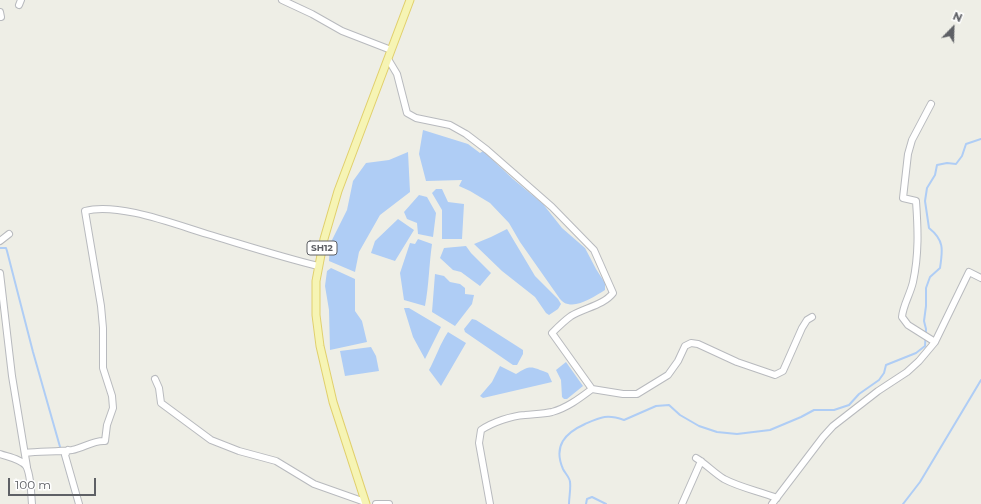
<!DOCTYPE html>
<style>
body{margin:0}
#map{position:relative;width:981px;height:504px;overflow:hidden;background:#eeeee6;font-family:Montserrat,sans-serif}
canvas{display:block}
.north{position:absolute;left:933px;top:8px;width:40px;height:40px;-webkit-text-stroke:3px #fff;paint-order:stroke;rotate:23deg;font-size:11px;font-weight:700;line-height:16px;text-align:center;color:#5e6065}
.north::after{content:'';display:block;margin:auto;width:14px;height:18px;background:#5e6065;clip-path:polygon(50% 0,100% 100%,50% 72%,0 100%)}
.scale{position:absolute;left:8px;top:478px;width:88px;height:18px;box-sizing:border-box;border:2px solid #5e6065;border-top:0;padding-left:5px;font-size:12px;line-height:14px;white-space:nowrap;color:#5e6065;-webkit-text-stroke:3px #fff;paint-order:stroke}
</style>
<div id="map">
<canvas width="981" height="504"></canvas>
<div class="north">N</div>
<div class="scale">100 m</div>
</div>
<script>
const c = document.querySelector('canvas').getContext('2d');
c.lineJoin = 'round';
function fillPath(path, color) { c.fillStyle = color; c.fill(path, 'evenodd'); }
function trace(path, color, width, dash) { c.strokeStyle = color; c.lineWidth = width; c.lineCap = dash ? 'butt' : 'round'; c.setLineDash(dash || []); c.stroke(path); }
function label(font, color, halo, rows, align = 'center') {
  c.font = font + ' Montserrat,sans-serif'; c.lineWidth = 3; c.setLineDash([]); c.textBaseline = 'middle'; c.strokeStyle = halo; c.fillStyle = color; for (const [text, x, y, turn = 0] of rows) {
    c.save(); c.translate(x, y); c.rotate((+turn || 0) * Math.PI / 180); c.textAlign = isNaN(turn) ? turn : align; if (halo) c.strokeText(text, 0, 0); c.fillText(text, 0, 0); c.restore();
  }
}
fillPath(new Path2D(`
 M 423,130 L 468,144 L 480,153 L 483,151 L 513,179 L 543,204 L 562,228 L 585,248 L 596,269 L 605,283 L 605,290 C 595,296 579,307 568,304 C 565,304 562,301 560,299 L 520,242 L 509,223 L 490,203 L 470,191 L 459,186 L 462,180 L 426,181 L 419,154 Z
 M 408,152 L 410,192 L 380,215 L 359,252 L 355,272 L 329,261 L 330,244 L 347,210 L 353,181 L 366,163 L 389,160 Z
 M 436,189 L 442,189 L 448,202 L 464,204 L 462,239 L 442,239 L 442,210 L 432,193 Z
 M 419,195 L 427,197 L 436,213 L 433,237 L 418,234 L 417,223 L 407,219 L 404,212 Z
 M 398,219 L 414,230 L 395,261 L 371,253 L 375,241 Z
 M 507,229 L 535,276 L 558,299 L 561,304 L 558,309 L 549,315 L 546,313 L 535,297 L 502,271 L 474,244 L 491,237 Z
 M 418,239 L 432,244 C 429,265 429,285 425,306 L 404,300 L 400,273 L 410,243 L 415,244 Z
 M 466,246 L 471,253 L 491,273 L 480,286 L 461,272 L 453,270 L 440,258 L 444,248 Z
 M 331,268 L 355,279 L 355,311 L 362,321 L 367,342 L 330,350 L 329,310 L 325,286 L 327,271 Z
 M 435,274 L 444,276 L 450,282 L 460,284 L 465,288 L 465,294 L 474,295 L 472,304 L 455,326 L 432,312 Z
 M 404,308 L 409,308 L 441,327 L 425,359 L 413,337 Z
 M 472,319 L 476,320 L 523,350 L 523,354 L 517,365 L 513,365 L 465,332 L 464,329 Z
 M 448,332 L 466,343 L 441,386 L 429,370 C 436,357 440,344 448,332 Z
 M 371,347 L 376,356 L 379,371 L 345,376 L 340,351 Z
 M 566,362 L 583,386 L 567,399 L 564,399 L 562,397 L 561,380 L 556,370 Z
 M 500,366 L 516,374 C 531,364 532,367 548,373 L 552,382 L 483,398 L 480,396 L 492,382 Z`), '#afcdf5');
trace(new Path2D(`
 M 0,248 L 6,248 L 7,251 L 33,352 L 74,496
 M 569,504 C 569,497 571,489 570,482 C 570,478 565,473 563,469 C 553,446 565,433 585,424 C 601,417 607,414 624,420 L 656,406 L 669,405 L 680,415 L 699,426 L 717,432 L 737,434 L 770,430 L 801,417 L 814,410 L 834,410 L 849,405 L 859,394 L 879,380 L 884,373 L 886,365 L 916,353 L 925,346 L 926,329 L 924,321 L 926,306 L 926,288 L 930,277 L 940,268 C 943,249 944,240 929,228 L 925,201 L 927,188 L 935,175 L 937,165 L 947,163 L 956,164 L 962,156 L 966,144 L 981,139
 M 586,504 L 587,499 L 592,497 L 606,504
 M 903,504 L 920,482 L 981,380`), '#afcdf5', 2);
const minor = new Path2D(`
 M 282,0 L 312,14 L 342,31 L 391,50
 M 19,5 L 21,0
 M 0,12 L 1,17
 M 388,59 L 397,74 L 407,113 L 416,118 L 450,125 L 466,134 L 487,150 L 552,207 L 594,250 L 613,293 C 604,305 584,308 571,316 C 564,321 558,327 552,333 L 592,389
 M 931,104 L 912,140 L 908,154 L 903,198 L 916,201 C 918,229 919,254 913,282 C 910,295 903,305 902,317 L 908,325 L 935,342
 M 0,241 L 9,234
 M 0,273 L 12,376 L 27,467
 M 155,379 L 159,388 L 161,403 L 211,440 L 239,451 L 276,461 L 314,484 L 365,502
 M 68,450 L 65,455 L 79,504
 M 25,453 C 40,451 56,452 72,450 C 84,448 93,440 105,441 L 107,425 L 113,408 L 112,396 L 103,368 L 103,328 L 101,306 L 85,211 C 117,202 174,224 207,234 C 244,245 281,257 318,266
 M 0,454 C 8,457 21,459 26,466 C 31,474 31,494 32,504
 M 696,458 C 706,464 714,473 724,479 C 741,488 759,491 777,498
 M 376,504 L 389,504
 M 490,504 L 479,443 L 481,430 C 493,422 511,416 525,415 C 534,414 543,414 552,412 C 567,408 580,398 592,389 L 623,394 L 637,394 L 668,375 L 678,361 L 685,346 L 691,343 L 698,344 L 737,362 L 775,375 L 783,371 L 802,328 L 807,320 L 812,317
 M 682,504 L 701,461
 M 772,504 L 823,437 L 833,426 L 878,391 L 907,372 L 919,361 L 935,342 L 969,272 L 981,278`);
const major = new Path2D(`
 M 366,504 L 333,402 L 320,346 L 316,315 L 316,281 L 324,239 L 338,191 L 410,0`);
trace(minor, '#b8babe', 8);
trace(major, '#e1d06c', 9);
trace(minor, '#fff', 6);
trace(major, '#f6f4b4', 7);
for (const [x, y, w] of [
 [322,248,30]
]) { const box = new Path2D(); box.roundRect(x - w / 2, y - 7, w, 14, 3); c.fillStyle = '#fff'; c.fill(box); trace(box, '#5e6065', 1); }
label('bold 9px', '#5e6065', null, [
 ["SH12",322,248]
]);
</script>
